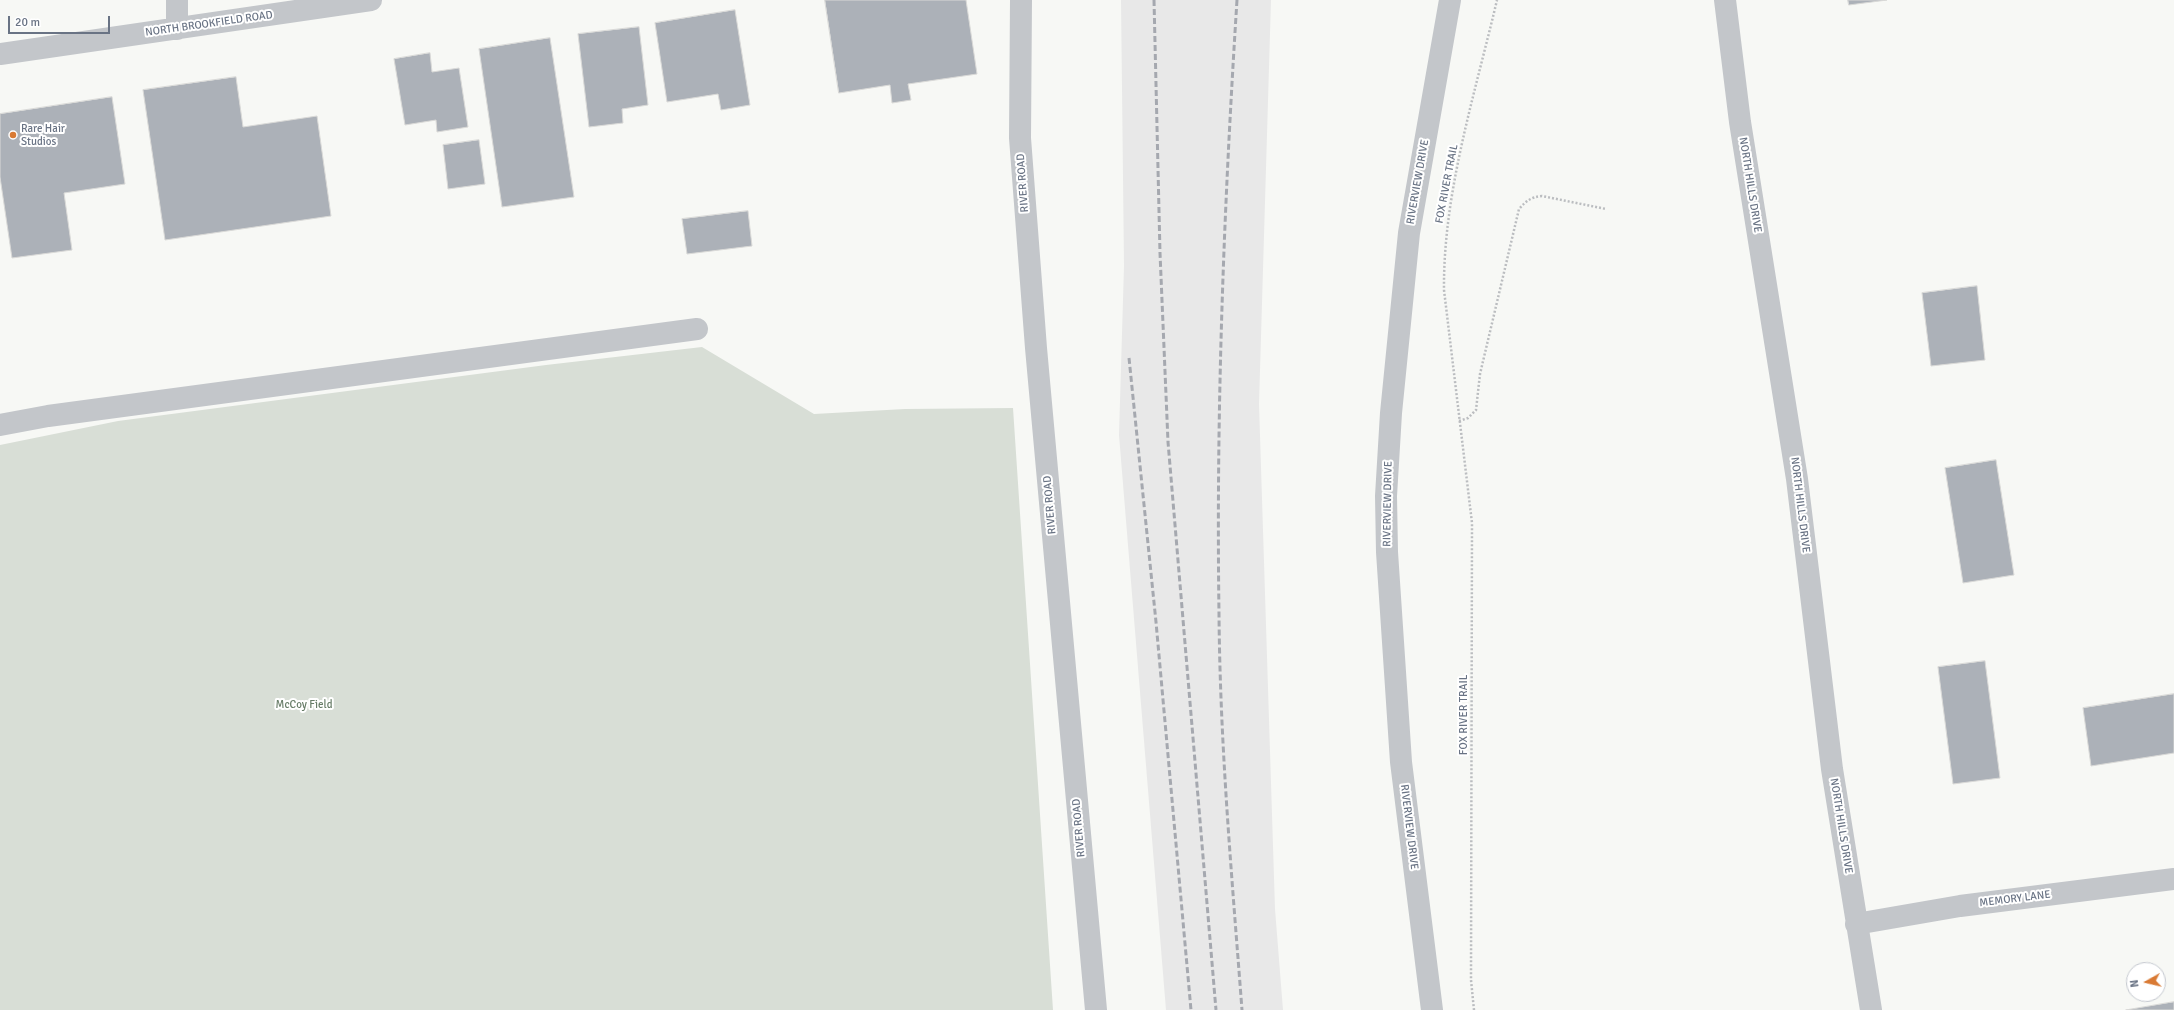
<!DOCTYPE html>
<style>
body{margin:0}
#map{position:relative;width:2174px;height:1010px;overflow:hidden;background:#f7f8f5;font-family:Signika,sans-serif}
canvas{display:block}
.north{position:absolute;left:2126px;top:962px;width:40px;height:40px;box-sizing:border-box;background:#fff;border:1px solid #c3c7ce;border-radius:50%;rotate:262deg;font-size:11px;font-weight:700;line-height:16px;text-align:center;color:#697384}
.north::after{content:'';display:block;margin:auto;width:14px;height:18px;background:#d97a34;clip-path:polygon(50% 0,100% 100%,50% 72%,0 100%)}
.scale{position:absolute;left:8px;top:16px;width:102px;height:18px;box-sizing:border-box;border:2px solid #697384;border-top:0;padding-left:5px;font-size:12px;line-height:14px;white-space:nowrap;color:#697384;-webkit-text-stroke:3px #fff;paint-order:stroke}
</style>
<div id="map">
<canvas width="2174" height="1010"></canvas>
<div class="north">N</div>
<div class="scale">20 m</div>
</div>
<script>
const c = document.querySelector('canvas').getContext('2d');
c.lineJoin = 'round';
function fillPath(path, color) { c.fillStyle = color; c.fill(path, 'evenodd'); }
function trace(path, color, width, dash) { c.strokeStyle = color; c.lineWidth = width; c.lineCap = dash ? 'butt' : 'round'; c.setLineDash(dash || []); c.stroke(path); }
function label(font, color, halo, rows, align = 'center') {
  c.font = font + ' Signika,sans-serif'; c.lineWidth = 4; c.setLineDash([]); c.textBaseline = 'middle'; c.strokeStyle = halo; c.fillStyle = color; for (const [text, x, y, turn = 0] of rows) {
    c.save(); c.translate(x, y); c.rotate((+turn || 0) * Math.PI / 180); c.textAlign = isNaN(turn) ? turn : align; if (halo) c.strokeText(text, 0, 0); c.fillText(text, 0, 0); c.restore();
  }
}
fillPath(new Path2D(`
 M 1121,0 L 1271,0 L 1259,404 L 1275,909 L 1283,1010 L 1166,1010 L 1119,435 L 1124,266 Z`), '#e8e8e8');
fillPath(new Path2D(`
 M 702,347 L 814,414 L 905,409 L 1013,408 L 1053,1010 L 0,1010 L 0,445 L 118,421 L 546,365 Z`), '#d8ded6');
const building = new Path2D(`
 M 825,0 L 966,0 L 977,74 L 908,84 L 911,100 L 892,103 L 890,85 L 839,93 Z
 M 1848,0 L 1887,0 L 1849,5 Z
 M 735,10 L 750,105 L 721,110 L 718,94 L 667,102 L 655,23 Z
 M 639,27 L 648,105 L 622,109 L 623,123 L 589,127 L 578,34 Z
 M 550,38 L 574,197 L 502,207 L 479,49 Z
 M 430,53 L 432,72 L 459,68 L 468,127 L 437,132 L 436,120 L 405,125 L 394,59 Z
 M 236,77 L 243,127 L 317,116 L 331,216 L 165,240 L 143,90 Z
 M 112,97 L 125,184 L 64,193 L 72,250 L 12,258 L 0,177 L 0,114 Z
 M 479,140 L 485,184 L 448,189 L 443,145 Z
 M 748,211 L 752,246 L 687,254 L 682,219 Z
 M 1977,286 L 1985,360 L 1931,366 L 1922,293 Z
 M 1996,460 L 2014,575 L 1963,583 L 1945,468 Z
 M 1985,661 L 2000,778 L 1953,784 L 1938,667 Z
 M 2174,694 L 2174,753 L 2091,766 L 2083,708 Z
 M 2174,1002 L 2174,1010 L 2126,1010 Z`);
fillPath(building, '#acb1b8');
trace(building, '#d9d9d7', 1);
trace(new Path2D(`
 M 1459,421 L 1468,418 L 1476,410 L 1480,374 L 1519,209 C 1526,201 1531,197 1542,196 L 1606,209
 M 1474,1010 L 1471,980 L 1472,523 L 1444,290 C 1443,193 1475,94 1497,0`), '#bbbdc0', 2.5, [2, 2]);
trace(new Path2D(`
 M 1021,0 L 1020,138 L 1036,348 L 1096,1010
 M 1725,0 L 1740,122 L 1797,479 L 1832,769 L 1871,1010
 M 177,29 L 177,0
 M 0,54 L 371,0
 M 0,425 L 48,416 L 697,329
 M 1856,924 L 1960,906 L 2174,879
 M 1432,1010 L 1401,762 L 1387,552 L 1386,496 L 1391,413 L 1409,233 L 1450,0`), '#c3c6ca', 22);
trace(new Path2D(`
 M 1154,0 L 1160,253 L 1168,442 L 1216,1010
 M 1237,0 C 1224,205 1216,409 1219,614 C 1220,746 1232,878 1242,1010
 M 1129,358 L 1156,622 L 1191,1010`), '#a5a8af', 3, [6, 3]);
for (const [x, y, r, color] of [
 [13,135,4,"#d97a34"]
]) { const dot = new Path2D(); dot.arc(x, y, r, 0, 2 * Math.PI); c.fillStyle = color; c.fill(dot); trace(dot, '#fff', 1.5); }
label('11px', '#697384', '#fff', [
 ["NORTH BROOKFIELD ROAD",209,24,-8],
 ["RIVERVIEW DRIVE",1418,182,-80],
 ["RIVER ROAD",1023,183,-94],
 ["FOX RIVER TRAIL",1447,184,-79],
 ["NORTH HILLS DRIVE",1750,185,81],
 ["RIVERVIEW DRIVE",1388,504,-89],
 ["RIVER ROAD",1050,505,-95],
 ["NORTH HILLS DRIVE",1800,505,83],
 ["FOX RIVER TRAIL",1464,715,-90],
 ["NORTH HILLS DRIVE",1841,826,81],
 ["RIVERVIEW DRIVE",1409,827,83],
 ["RIVER ROAD",1079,828,-95],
 ["MEMORY LANE",2015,899,-7]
]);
label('11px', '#697384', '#fff', [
 ["Rare Hair",21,129],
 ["Studios",21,142]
], 'left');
label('11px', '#677c67', '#fff', [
 ["McCoy Field",304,705]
]);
</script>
